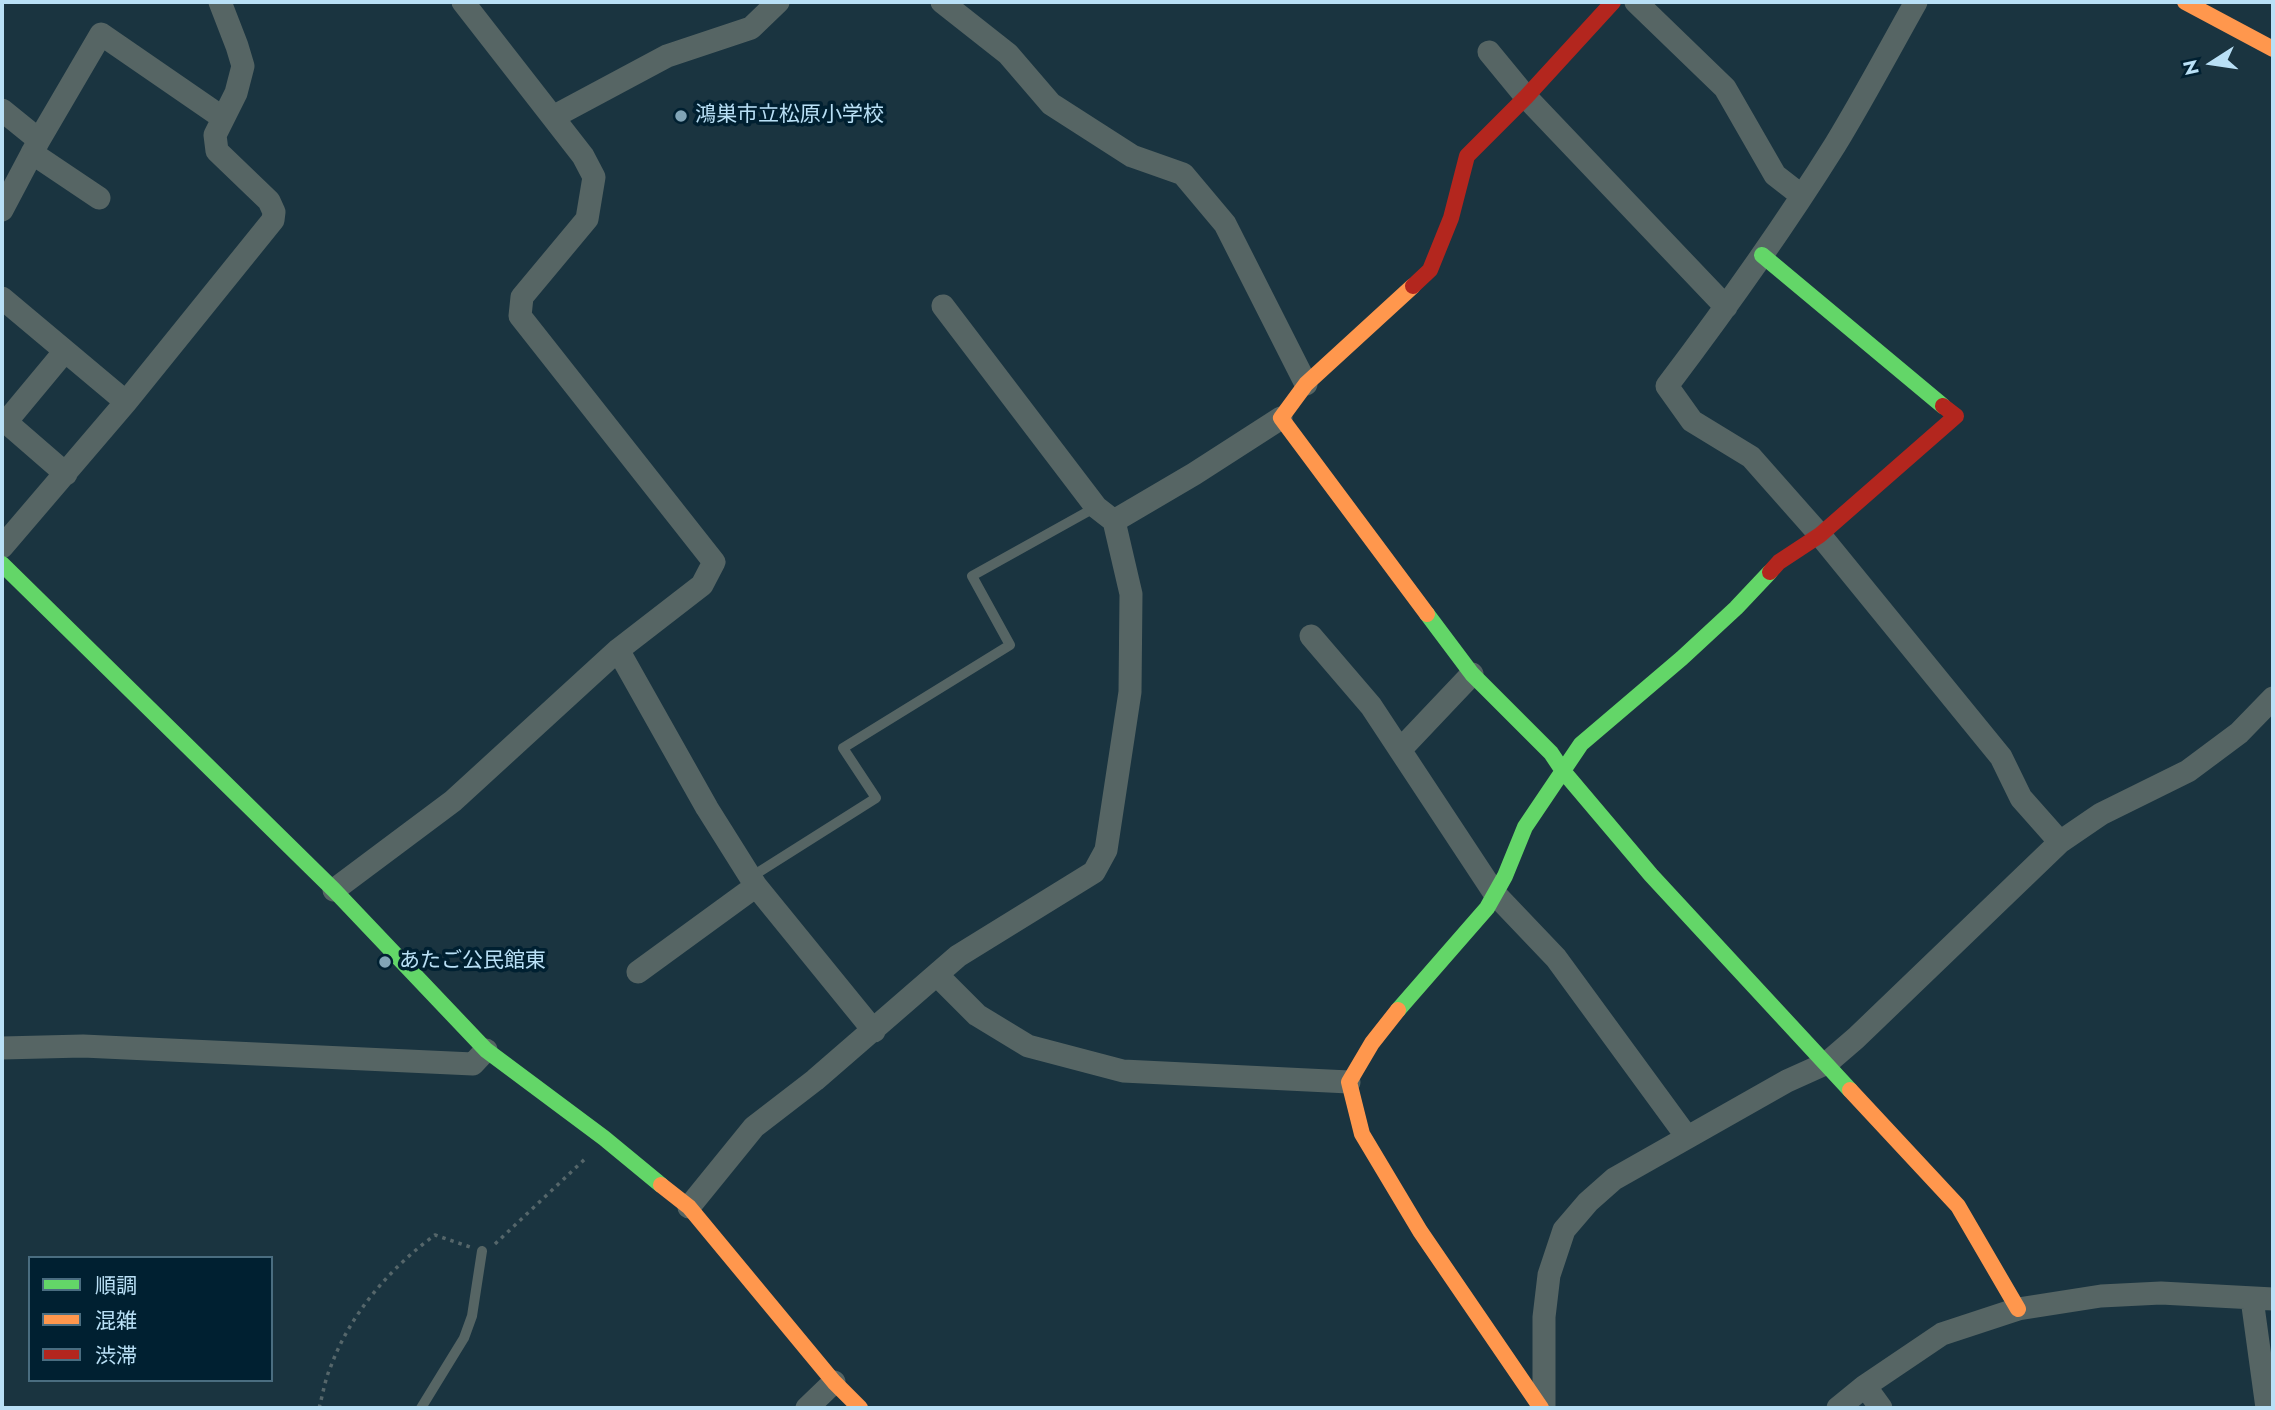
<!DOCTYPE html>
<meta charset="utf-8">
<style>
body{margin:0}
#map{position:relative;width:2275px;height:1410px;overflow:hidden;background:#1a3440;font-family:Jost,"Noto Sans JP",sans-serif}
canvas{display:block}
.frame{position:absolute;inset:0;border:4px solid #b9e0f6;pointer-events:none}
.legend{position:absolute;left:28px;top:1256px;width:245px;height:126px;box-sizing:border-box;background:#002031;border:2px solid #4a6d80;margin:0;padding:9px 12px;list-style:none;font-size:21px;color:#b9e0f6}
.legend li{display:flex;align-items:center;gap:14px;height:35px}
.legend b{width:35px;border:2px solid #4a6d80}
.north{position:absolute;left:2177px;top:28px;width:70px;height:70px;-webkit-text-stroke:5px #002031;paint-order:stroke;rotate:258deg;font-size:19px;font-weight:700;line-height:28px;text-align:center;color:#b9e0f6}
.north::after{content:'';display:block;margin:auto;width:24px;height:32px;background:#b9e0f6;clip-path:polygon(50% 0,100% 100%,50% 72%,0 100%)}
</style>
<div id="map">
<canvas width="2275" height="1410"></canvas>
<div class="frame"></div>
<ul class="legend">
<li><b style="height:9px;background:#63d668"></b>順調</li>
<li><b style="height:9px;background:#ff974d"></b>混雑</li>
<li><b style="height:9px;background:#b3261e"></b>渋滞</li>
</ul>
<div class="north">N</div>
</div>
<script>
const c = document.querySelector('canvas').getContext('2d');
c.lineJoin = 'round';
function trace(path, color, width, dash) { c.strokeStyle = color; c.lineWidth = width; c.lineCap = dash ? 'butt' : 'round'; c.setLineDash(dash || []); c.stroke(path); }
function label(font, color, halo, rows, align = 'center') {
  c.font = font + ' Jost,"Noto Sans JP",sans-serif'; c.lineWidth = 7; c.setLineDash([]); c.textBaseline = 'middle'; c.strokeStyle = halo; c.fillStyle = color; for (const [text, x, y, turn = 0] of rows) {
    c.save(); c.translate(x, y); c.rotate((+turn || 0) * Math.PI / 180); c.textAlign = isNaN(turn) ? turn : align; if (halo) c.strokeText(text, 0, 0); c.fillText(text, 0, 0); c.restore();
  }
}
trace(new Path2D(`
 M 495,1244 L 586,1158
 M 319,1408 C 323,1394 325,1379 331,1366 C 350,1314 391,1267 435,1235 L 470,1247`), '#55666a', 3.5, [3.5, 5]);
trace(new Path2D(`
 M 751,877 L 876,798 L 843,748 L 1010,645 L 972,576 L 1096,507
 M 421,1408 L 464,1338 L 472,1316 L 482,1251`), '#566564', 10);
trace(new Path2D(`
 M 942,2 L 1008,54 L 1051,104 L 1132,156 L 1183,174 L 1225,224 L 1306,384
 M 1636,2 L 1725,88 L 1775,175 L 1802,196
 M 1916,2 C 1889,50 1863,99 1835,145 C 1783,228 1726,308 1667,386 L 1692,421 L 1751,457 L 1820,535 L 2001,757 L 2021,798 L 2060,842
 M 1489,52 L 1526,97 L 1726,307
 M 2,110 L 39,140
 M 553,117 L 667,56 L 751,28 L 778,2
 M 32,153 L 99,198
 M 2,210 L 39,140 L 101,34 L 223,118
 M 2,298 L 126,402
 M 943,306 L 1096,507 L 1114,521 L 1194,474 L 1281,418
 M 65,351 L 6,422 L 66,474
 M 2,547 L 126,402 L 273,220 L 274,212 L 269,201 L 217,151 L 215,135 L 236,93 L 243,66 L 237,46 L 220,2
 M 1311,636 L 1371,706 L 1495,894 L 1556,958 L 1687,1137
 M 618,650 L 707,808 L 756,886 L 874,1031
 M 1400,750 L 1472,674
 M 334,890 L 453,801 L 618,650 L 702,585 L 714,562 L 520,316 L 522,297 L 587,219 L 594,177 L 583,156 L 463,2
 M 638,972 L 756,886
 M 937,975 L 977,1015 L 1028,1046 L 1123,1071 L 1349,1082
 M 2,1048 L 83,1046 L 473,1064 L 486,1050
 M 689,1207 L 754,1127 L 815,1080 L 958,956 L 1094,872 L 1106,850 L 1130,692 L 1131,594 L 1114,521
 M 2252,1299 L 2267,1408
 M 1865,1386 L 1881,1408
 M 807,1408 L 834,1382
 M 1544,1408 L 1544,1317 L 1549,1275 L 1564,1230 L 1588,1202 L 1614,1179 L 1787,1081 L 1827,1063 L 1856,1038 L 2060,842 L 2101,814 L 2188,771 L 2239,733 L 2273,698
 M 1838,1408 L 1865,1386 L 1942,1334 L 2018,1309 L 2101,1296 L 2161,1293 L 2273,1299`), '#566564', 23);
trace(new Path2D(`
 M 1762,255 L 1943,406
 M 2,564 L 334,890 L 486,1050 L 604,1138 L 661,1185
 M 1427,614 L 1472,674 L 1551,753 L 1563,771 L 1651,875 L 1850,1090
 M 1398,1010 L 1487,908 L 1505,876 L 1525,827 L 1581,744 L 1682,658 L 1736,608 L 1770,572`), '#63d668', 16);
trace(new Path2D(`
 M 2185,2 L 2273,49
 M 1413,286 L 1306,384 L 1281,418 L 1427,614
 M 1398,1010 L 1372,1043 L 1349,1082 L 1362,1134 L 1420,1231 L 1541,1408
 M 1850,1090 L 1958,1206 L 2018,1309
 M 661,1185 L 689,1207 L 834,1382 L 860,1408`), '#ff974d', 16);
trace(new Path2D(`
 M 1413,286 L 1430,270 L 1451,218 L 1467,156 L 1526,97 L 1613,2
 M 1770,572 L 1779,562 L 1820,535 L 1956,416 L 1943,406`), '#b3261e', 16);
for (const [x, y, r, color] of [
 [681,116,7,"#81a4b6"],
 [385,962,7,"#81a4b6"]
]) { const dot = new Path2D(); dot.arc(x, y, r, 0, 2 * Math.PI); c.fillStyle = color; c.fill(dot); trace(dot, '#002031', 2.5); }
label('21px', '#b9e0f6', '#002031', [
 ["鴻巣市立松原小学校",695,116],
 ["あたご公民館東",399,962]
], 'left');
</script>
